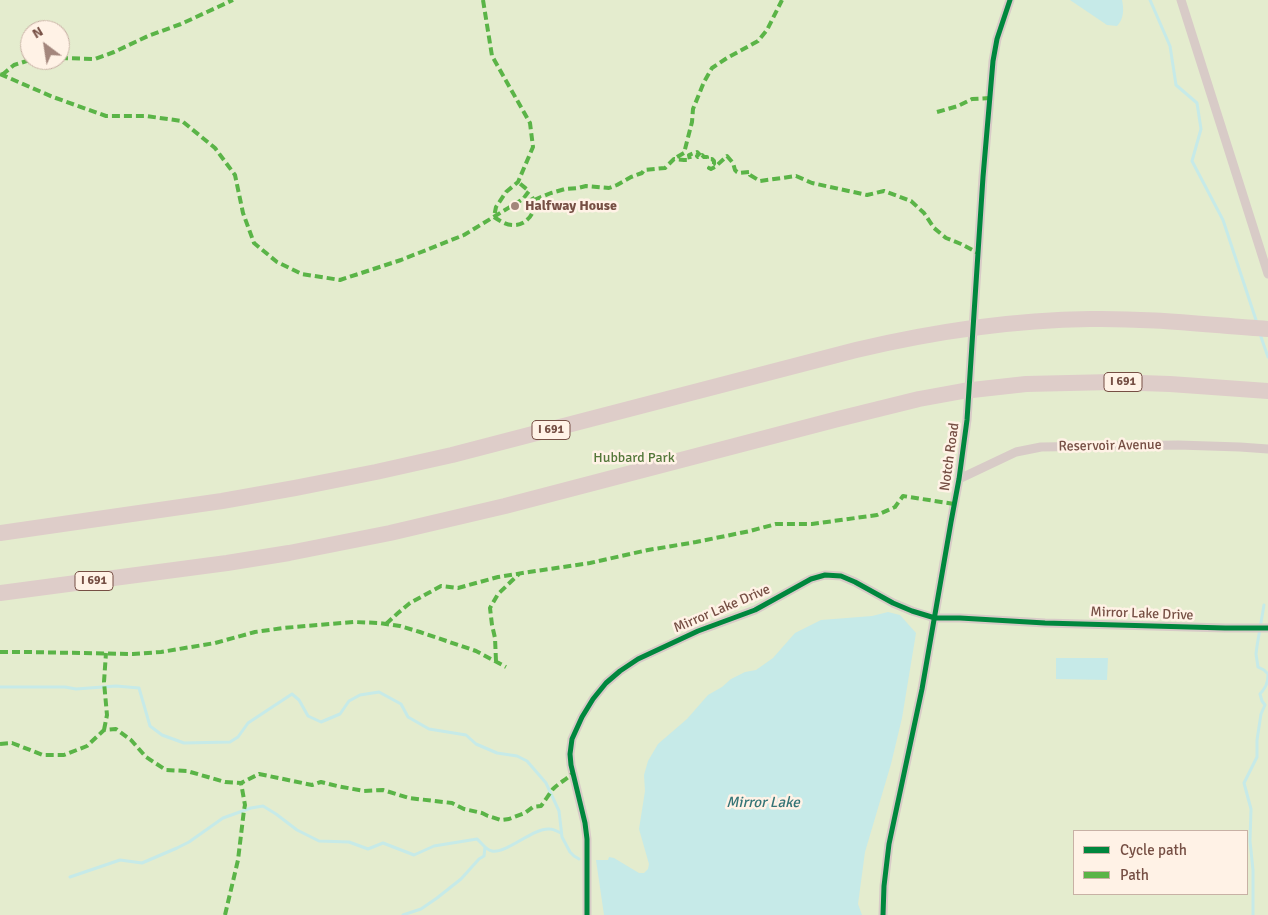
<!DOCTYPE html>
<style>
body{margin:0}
#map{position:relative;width:1268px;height:915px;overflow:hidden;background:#f6ede5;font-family:Signika,sans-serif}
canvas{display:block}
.legend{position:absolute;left:1073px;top:830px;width:175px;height:65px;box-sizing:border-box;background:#fff2e6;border:1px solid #c8b1a5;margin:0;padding:6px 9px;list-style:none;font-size:15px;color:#764f44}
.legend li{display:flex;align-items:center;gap:10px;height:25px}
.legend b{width:25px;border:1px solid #c8b1a5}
.north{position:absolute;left:20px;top:20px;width:50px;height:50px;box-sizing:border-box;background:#fff2e6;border:1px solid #c8b1a5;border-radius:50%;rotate:329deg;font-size:14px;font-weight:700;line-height:20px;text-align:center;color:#764f44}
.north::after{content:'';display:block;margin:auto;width:18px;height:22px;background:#a3867c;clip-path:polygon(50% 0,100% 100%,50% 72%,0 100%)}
</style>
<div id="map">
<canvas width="1268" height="915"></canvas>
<ul class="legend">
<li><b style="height:6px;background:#00873e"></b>Cycle path</li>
<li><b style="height:6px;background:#5ab447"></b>Path</li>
</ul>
<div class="north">N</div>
</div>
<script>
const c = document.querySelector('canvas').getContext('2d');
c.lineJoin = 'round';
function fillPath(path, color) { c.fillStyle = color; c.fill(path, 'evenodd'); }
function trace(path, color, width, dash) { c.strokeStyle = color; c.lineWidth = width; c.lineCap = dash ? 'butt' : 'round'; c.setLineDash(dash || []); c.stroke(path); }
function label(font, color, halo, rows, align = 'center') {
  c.font = font + ' Signika,sans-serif'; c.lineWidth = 5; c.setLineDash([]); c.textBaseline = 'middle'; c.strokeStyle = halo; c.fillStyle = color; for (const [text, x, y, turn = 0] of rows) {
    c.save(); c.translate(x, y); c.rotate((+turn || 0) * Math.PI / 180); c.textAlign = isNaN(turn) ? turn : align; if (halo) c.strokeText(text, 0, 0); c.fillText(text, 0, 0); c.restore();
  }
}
fillPath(new Path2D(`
 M 0,0 L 1268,0 L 1268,915 L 0,915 ZM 30,30 L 60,30 L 60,60 L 30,60 ZM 1074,831 L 1247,831 L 1247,894 L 1074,894 Z`), '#e4ecce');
fillPath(new Path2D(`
 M 1070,0 L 1122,0 C 1124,9 1124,19 1117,26 L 1107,25 Z
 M 888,612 L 900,615 L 916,633 L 902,718 L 891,764 L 865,852 L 858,904 L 862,915 L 604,915 L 596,860 L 608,860 L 609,857 L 614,858 L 639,873 L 644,873 L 648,869 L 649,864 L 639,829 L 645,791 L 644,775 L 648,761 L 658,744 L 687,719 L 708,695 L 722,687 L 731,679 L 745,672 L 756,670 L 773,658 L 795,633 L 821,620 L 872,616 Z
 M 1056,658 L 1108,658 L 1107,680 L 1056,679 Z`), '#c6eae8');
trace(new Path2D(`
 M 1150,0 L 1170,46 L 1176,85 L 1197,103 L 1201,129 L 1192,161 L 1223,220 L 1257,323
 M 1260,334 L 1268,357
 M 0,687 L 65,687 L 76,689 L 116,686 L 139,688 L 150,726 L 162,735 L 184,743 L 230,742 L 238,737 L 248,723 L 292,694 L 299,700 L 308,716 L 321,722 L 340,714 L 349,701 L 360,695 L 379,692 L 401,704 L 408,717 L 429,729 L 466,735 L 476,744 L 497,753 L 517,756 L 527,761 L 546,783 L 559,811 L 562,837 L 570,852 L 574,856 L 579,859
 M 70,877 L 120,860 L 142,863 L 177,848 L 189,842 L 223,818 L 251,808 L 263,806 L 276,814 L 297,830 L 319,841 L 349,842 L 368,849 L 383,843 L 414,855 L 434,846 L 477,839 C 482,843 486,850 492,851 C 506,854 534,827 550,829 C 554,829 558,832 561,833
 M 403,915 L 421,909 L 437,898 L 461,879 L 479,859 L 484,856 L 485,847
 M 1253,915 L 1253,870 L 1250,841 L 1251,809 L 1244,783 L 1257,757 L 1257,740 L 1261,714 L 1265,705 L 1262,701 L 1260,694 C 1266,687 1268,683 1268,674 L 1264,670 L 1258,667 L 1256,654 L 1257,646 L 1264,605`), '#c6eae8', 3);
trace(new Path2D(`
 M 1181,0 L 1268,274
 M 959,479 L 1016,452 L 1041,447 L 1178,445 L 1240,447 L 1268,449
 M 587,915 L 587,839 L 585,823 L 571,765 L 570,754 L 572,739 L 582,717 L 593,699 L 606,683 L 620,671 L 638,659 L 698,631 L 755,610 L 811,579 L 825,575 L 841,576 L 855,582 L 893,603 L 912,611 L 935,618 L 960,618 L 1045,623 L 1225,628 L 1268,628
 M 883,915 L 884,886 L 889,844 L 922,689 L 951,522 L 959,479 L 967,420 L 983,177 L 993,61 L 997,39 L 1010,0`), '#d8cbc7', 9);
trace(new Path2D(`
 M 0,533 L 222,501 L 295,488 L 376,472 L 452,455 L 856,350 C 932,332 1011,320 1090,319 C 1149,318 1209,325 1268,329
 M 0,593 L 227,563 L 289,553 L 390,533 L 505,506 L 838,419 L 919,399 L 963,391 L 1026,384 L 1112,382 L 1170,384 L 1268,391`), '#decdc9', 16);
trace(new Path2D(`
 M 483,0 L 492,56 L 530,123 L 533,147 L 518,182 L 506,192 L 496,207 L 494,217
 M 60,58 L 95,59 L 114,52 L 148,36 L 181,24 L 233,0
 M 0,74 L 53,97 L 106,116 L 146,116 L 182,121 L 215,148 L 235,175 L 243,213 L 254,243 L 277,262 L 302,274 L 340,280 L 401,260 L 464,235 L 523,199 L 529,191 L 518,182
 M 2,75 L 14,65 L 30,60
 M 937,112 L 958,106 L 972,99 L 990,98
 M 677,157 L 684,153 L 692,122 L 693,109 L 704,82 L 712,68 L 727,58 L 758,41 L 767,30 L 782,0
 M 534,200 L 551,193 L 565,189 L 578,188 L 586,186 L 609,188 L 617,185 L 631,177 L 642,173 L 644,170 L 665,168 L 674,159 L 684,160 L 690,160 L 689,155 L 697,152 L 699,154 L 697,156 L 698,157 L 702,155 L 704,157 L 707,157 L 707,159 L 712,159 L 714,161 L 714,164 L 709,168 L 711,169 L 715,167 L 727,156 L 733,163 L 735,170 L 737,172 L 739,173 L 750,172 L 750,175 L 760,181 L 796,176 L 812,183 L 867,195 L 884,191 L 911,201 L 924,213 L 934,228 L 946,238 L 961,244 L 978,253
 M 494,217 C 500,221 506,225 513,225 C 527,226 539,210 532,197
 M 386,624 L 398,613 L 410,603 L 441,586 L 458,588 L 498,577 L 529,572 L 590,563 L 648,550 L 696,542 L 750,531 L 776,524 L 812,524 L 877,515 L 895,507 L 903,496 L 954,504
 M 0,652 L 26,652 L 133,654 L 161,652 L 215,643 L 255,632 L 283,628 L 354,622 L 379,623 L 400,626 L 420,632 L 476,651 L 506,667
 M 496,661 L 495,638 L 492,625 L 490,608 L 498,594 L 519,574
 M 104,730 L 107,715 L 104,682 L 106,653
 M 0,744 L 12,743 L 43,755 L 64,755 L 87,746 L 104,730 L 116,729 L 131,740 L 146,757 L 166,770 L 187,771 L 225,782 L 241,783 L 259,774 L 312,785 L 321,782 L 337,786 L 364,791 L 383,790 L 409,798 L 452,803 L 464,809 L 482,813 L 488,816 L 501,820 L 509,819 L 525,813 L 533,807 L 541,806 C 545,801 549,794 553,789 C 559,783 567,779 573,773
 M 225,915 L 238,860 L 244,810 L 245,805 L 241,783`), '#5ab447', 4, [8, 4]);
trace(new Path2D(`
 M 587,915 L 587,839 L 585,823 L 571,765 L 570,754 L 572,739 L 582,717 L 593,699 L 606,683 L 620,671 L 638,659 L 698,631 L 755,610 L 811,579 L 825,575 L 841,576 L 855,582 L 893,603 L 912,611 L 935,618 L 960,618 L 1045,623 L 1225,628 L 1268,628
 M 883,915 L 884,886 L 889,844 L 922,689 L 951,522 L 959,479 L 967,420 L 983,177 L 993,61 L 997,39 L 1010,0`), '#00873e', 5);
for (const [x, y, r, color] of [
 [515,206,5,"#a3867c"]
]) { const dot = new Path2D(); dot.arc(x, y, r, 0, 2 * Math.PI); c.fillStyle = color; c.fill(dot); trace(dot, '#fff2e6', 2); }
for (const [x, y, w] of [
 [1123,382,38],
 [551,430,38],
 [94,581,38]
]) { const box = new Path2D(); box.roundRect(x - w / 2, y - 9.5, w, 19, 4); c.fillStyle = '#fff2e6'; c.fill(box); trace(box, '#764f44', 1); }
label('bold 12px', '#764f44', null, [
 ["I 691",1123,382],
 ["I 691",551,430],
 ["I 691",94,581]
]);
label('bold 14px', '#764f44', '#fff2e6', [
 ["Halfway House",525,206]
], 'left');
label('14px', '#764f44', '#fff2e6', [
 ["Reservoir Avenue",1110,446,-1],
 ["Notch Road",950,457,-82],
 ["Mirror Lake Drive",722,609,-23],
 ["Mirror Lake Drive",1142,614,2]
]);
label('14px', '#537739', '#fff2e6', [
 ["Hubbard Park",634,458]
]);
label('italic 15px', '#347476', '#fff2e6', [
 ["Mirror Lake",763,803]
]);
</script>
